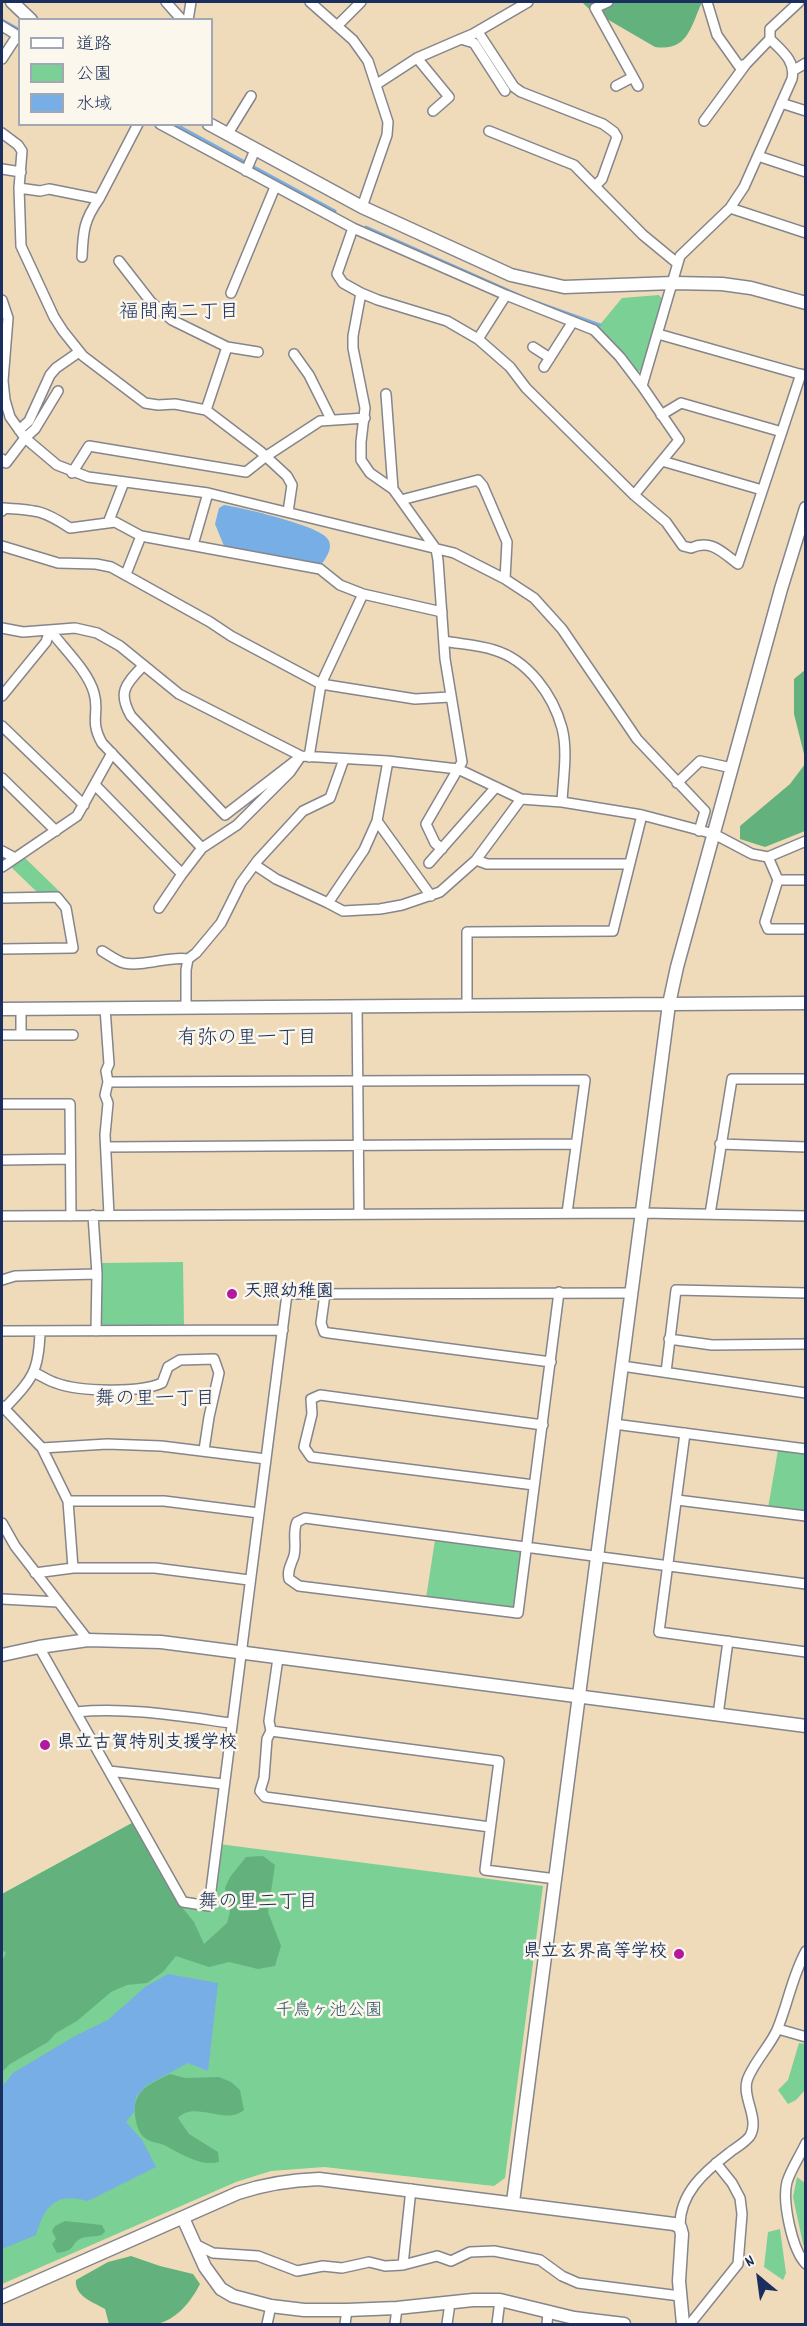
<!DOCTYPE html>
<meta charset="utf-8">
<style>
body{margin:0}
#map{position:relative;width:807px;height:2326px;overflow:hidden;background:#efdbb9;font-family:Dekko,"Klee One",sans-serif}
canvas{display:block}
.frame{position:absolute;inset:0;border:3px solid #1b2f5e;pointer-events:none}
.legend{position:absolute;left:18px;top:18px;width:195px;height:108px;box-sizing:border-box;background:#fbf7ec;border:2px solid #a1a7b3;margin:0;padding:8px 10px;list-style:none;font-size:18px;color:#1b2f5e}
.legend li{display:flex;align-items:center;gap:12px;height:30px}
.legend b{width:30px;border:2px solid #a1a7b3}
.north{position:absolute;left:729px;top:2248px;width:60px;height:60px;-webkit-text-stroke:4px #fbf7ec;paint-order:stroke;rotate:331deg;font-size:16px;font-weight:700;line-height:24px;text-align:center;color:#1b2f5e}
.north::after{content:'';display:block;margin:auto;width:21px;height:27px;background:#1b2f5e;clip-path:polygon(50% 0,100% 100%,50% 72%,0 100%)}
</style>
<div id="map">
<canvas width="807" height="2326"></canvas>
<div class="frame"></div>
<ul class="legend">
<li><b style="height:8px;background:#fff"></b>道路</li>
<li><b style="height:16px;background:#7ad095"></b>公園</li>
<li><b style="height:16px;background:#76aee5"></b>水域</li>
</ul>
<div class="north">N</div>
</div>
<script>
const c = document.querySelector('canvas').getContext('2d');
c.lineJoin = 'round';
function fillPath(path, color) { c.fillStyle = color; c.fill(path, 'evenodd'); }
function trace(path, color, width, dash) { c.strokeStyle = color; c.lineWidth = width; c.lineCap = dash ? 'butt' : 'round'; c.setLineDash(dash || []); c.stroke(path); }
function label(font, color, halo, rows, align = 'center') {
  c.font = font + ' Dekko,"Klee One",sans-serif'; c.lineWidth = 5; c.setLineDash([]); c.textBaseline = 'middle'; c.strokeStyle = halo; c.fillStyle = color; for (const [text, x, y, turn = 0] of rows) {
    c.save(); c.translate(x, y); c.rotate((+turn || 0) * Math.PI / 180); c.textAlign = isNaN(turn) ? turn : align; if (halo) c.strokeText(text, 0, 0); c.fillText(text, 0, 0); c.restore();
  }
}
fillPath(new Path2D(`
 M 659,295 L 663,300 L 642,370 L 637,372 L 598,327 L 622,298 Z
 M 25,858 L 60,892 L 37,892 L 11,867 Z
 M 183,1262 L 184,1326 L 104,1327 L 101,1323 L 100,1263 Z
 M 778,1450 L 805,1454 L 805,1513 L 768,1508 Z
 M 435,1540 L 519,1551 L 521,1555 L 515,1606 L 511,1609 L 426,1598 Z
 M 132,1823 L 181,1906 L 212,1912 L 219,1844 L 543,1886 L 505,2178 L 494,2186 L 324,2167 L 271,2171 L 236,2182 L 2,2284 L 2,1894 Z
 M 799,2043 L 805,2044 L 805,2090 L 796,2100 L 788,2104 L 778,2090 L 788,2080 Z
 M 797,2177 L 805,2183 L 805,2248 L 803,2244 L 793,2197 Z
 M 780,2229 L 786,2273 L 783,2280 L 764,2267 L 768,2232 Z`), '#7ad095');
fillPath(new Path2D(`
 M 582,2 L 702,2 C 691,26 688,52 655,47 L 588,8 Z
 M 805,670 L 805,758 L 794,714 L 794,679 Z
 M 805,764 L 805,831 L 765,847 L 740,839 L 740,826 L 790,784 Z
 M 132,1823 L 181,1906 L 194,1922 L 204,1944 L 227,1923 L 230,1912 L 225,1888 L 230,1877 L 246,1857 L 263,1856 L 275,1865 L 268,1912 L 281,1946 L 275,1966 L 258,1969 L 229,1962 L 209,1967 L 176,1956 L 163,1972 L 147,1983 L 127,1985 L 111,1992 L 77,2021 L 56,2033 L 48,2042 L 10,2064 L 2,2072 L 2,1961 L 6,1953 L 2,1950 L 2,1894 Z
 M 170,2074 L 185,2078 L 219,2077 L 231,2082 L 240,2090 L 244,2110 C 225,2126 195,2100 178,2118 L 189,2134 L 218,2152 L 219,2162 C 202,2167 181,2154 166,2146 C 161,2143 154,2143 148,2140 C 141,2137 137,2128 136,2121 C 130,2092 147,2085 170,2074 Z
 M 65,2221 L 102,2225 L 105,2231 L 102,2235 C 96,2237 88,2236 82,2238 C 70,2243 77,2251 57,2253 L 52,2244 L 56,2239 L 52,2231 L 55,2226 Z
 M 131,2256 L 160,2266 L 193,2274 L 200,2284 C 192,2300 176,2321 156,2324 C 142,2326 124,2325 109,2324 L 105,2309 C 93,2302 74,2296 76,2280 L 108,2262 Z`), '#63b27e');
fillPath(new Path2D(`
 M 224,505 C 243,508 317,525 327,538 C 334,547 327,556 322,564 L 316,564 L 224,546 L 215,524 L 219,508 Z
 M 168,1974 L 218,1983 L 208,2071 L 188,2063 L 147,2085 L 136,2097 L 134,2112 L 126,2122 L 142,2140 L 156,2167 L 88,2201 C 56,2192 45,2205 36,2235 L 2,2249 L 2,2087 L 13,2073 L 75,2036 L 108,2020 L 145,1987 Z`), '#76aee5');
trace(new Path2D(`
 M 2,20 L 20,30
 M 175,124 L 335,211
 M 366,227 L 530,300 L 600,325`), '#76aee5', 3);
const minor = new Path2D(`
 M 166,2 L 182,20
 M 310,2 L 353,40 L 368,61 L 388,122 L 387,135 L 362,207
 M 608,2 L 595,8 L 638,86
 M 707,2 L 717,35 L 739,66 L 746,64 L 770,39
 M 188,20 L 191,2
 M 2,26 L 20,37
 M 337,26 L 361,2
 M 478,32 L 514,87 L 521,92 L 603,124 L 614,132 L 617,137 L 602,179 L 596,185
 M 461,39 L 473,34 L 528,2
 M 417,58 L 449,97 L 433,111
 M 2,59 L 17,36
 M 794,70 L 806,63
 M 377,84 L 417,58 L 461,39 L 474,43 L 505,91
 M 616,86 L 633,77
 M 781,103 L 806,111
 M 704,121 L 746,64
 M 160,124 L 353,228 L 506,295 L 594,330 L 620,357 L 642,386 L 679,440 L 634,495
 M 489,131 L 574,165 L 643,235 L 677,263
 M 2,133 L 18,145 L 22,151 L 19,188 L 21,246 L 54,317 L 63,331 L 83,356 L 145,403 L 158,405 L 175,404 L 206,410 L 260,451 L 287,476 L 292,485 L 288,512
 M 227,135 L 251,96
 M 758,156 L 806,172
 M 2,169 L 21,172
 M 246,171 L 255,150
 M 19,188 L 40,191 L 49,189 L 99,199 L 138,124
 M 730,208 L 806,233
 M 353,228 L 337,274 L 343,283 L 361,293 L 378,300 L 447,321 L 478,339 L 510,367 L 526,388 L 634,495 L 666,522 L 683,546 L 691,548 C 711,539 722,552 738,564 L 801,374
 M 82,257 C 83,231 84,220 99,199
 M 119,261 L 151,302 L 172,320 L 227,347
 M 231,293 L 275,187
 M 361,293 L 353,336 L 353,348 L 365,408 L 361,442 L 361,460 L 370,473 L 393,489 L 436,549 L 438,560 L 445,659 L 462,762 L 426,824 L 435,843 L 442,849
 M 2,300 L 8,318 L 3,381 L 5,400 L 10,417 L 25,438 L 57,465 L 88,477 L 208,493 L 454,553 L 505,579 L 534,598 L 562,629 L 637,739 L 705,811 L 699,831
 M 658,334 L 806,376
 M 478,339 L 506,295
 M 533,347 L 550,358
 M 294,354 L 309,375 L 331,419
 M 544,367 L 572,323
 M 642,386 L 680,256 L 730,208 L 744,187 L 792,79 C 796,61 782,51 770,39 L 770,29 L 799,2
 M 386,394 L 393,489
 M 206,410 L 227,347 L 258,352
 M 661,415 L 681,403 L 782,432
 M 19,430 L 29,421 L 50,375 L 56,368 L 79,352
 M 2,459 L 6,463 L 25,438 L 35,429 L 58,391
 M 662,461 L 762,490
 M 72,473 L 89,446 L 246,472 L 265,457 L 320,421 L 365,418
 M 401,500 L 478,480 L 483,486 L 507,542 L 505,579
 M 2,511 L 4,508 C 36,510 43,510 70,528 L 115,522 L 141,536 L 320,569 L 340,585 L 363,594 L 442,612
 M 108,523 L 124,482
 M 193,545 L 208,493
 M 2,546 L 58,563 L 96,564 L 111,567 L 210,622 L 231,636 L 321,684 L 415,699 L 450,697
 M 126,574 L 141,536
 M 2,628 L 23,632 L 75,628 L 97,633 L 120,646 L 179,694 L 301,756 L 388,761 L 458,769 L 521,799 L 562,802 L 642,815 L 714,834 L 752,854 L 768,857 L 806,841
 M 50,630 C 64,649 88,671 94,693 C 100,713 89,720 102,743 L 202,848
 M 444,641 C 460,644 479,645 494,650 C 528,660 553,695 562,728 C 568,751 563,779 562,802
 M 143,666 C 126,684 117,692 131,716 L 225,815 L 295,761
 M 2,696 L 46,642 L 50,630
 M 2,726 L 84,805
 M 309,757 L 321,684 L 363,594
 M 388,761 L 377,821 L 364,850 L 328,903 L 343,911 L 380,909 L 402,905 L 440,892 L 476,860 L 521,799
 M 2,778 L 56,831
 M 677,783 L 700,761 L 732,768
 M 95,785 L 182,874 L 202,848 L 237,825 L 290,772 L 301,756
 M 377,821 L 431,896
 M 2,851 L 15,858
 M 768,857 L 778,880 L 765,922 L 768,929 L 806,929
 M 476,860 L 487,864 L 629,864
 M 429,863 L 496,787
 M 255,865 L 276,879 L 328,903
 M 2,867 L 77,816 L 112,753
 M 778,880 L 806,880
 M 2,898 L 57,897 L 66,908 L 73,948 L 2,949
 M 159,908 L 182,874
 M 102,951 C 109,955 117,961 124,963 C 145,967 167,956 188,959
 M 357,1006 L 359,1214
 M 467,1006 L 467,932 L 613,931 L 642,815
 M 186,1007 L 186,970 L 188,959 L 196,953 L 221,923 L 241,883 L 258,860 L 303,811 L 330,798 L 344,759
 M 21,1008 L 21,1035
 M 105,1008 L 109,1064 L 106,1071 L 108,1082 L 105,1095 L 108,1103 L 105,1135 L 109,1215
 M 2,1035 L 73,1035
 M 108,1082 L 585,1080 L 567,1213
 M 2,1104 L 70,1104 L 71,1216
 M 720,1144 L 806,1147
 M 106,1147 L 576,1144
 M 2,1160 L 70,1159
 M 710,1214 L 732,1079 L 806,1079
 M 93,1215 L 97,1274 L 96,1331
 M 2,1216 L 641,1213 L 806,1216
 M 2,1280 L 15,1276 L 97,1274
 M 559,1292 L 518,1613 L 299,1586 L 289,1579 C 287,1570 291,1565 294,1556 C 297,1545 292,1532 297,1522 L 305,1518 C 472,1541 639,1563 806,1584
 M 325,1294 L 321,1323 L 324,1332 L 329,1333 L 551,1362
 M 2,1331 L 283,1330
 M 669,1339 L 712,1345 L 806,1344
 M 622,1366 L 806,1393
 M 666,1372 L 676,1290 L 806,1293
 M 35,1373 C 42,1376 49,1381 56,1383 C 80,1392 140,1393 162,1383 L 168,1367 L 180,1360 L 214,1359 L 219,1373 L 209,1417 L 204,1450
 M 2,1406 L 42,1448 L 68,1501 L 73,1568
 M 4,1409 C 32,1379 39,1373 40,1331
 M 614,1424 L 806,1449
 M 685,1433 L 659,1632 L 806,1652
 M 42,1448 L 107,1444 L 161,1446 L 266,1459
 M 534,1485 L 311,1457 L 304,1447 L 312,1414 L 311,1399 L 320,1395 L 543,1425
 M 677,1500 L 806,1516
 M 68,1501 L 164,1501 L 259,1513
 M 2,1523 L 15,1546 L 88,1640
 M 35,1573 L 73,1568 L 155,1568 L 249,1580
 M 2,1599 L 58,1602
 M 39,1647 L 183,1902 L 209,1906 L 287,1294 L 631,1293
 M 278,1658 L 269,1721 L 271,1731 L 267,1739 L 264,1778 L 260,1791 L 265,1797 L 490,1827
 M 76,1712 C 128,1707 179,1716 231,1723
 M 718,1715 L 728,1641
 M 271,1731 L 499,1761 L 485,1870 L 556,1879
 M 109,1771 L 223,1784
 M 778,2029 L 806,2037
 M 806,2143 C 800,2156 791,2169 787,2182 C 782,2201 792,2250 806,2264
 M 680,2227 C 679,2194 704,2172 729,2153 C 735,2148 745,2143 750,2136 C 760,2119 742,2098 747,2081 C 751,2066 770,2046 777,2030 C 788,2004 792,1976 806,1951
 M 195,2244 L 213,2253 L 258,2256 L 297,2271 L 323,2266 L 342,2268 L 369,2262 L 385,2266 L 403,2265 L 437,2256 L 451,2261 L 470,2252 L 494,2251 L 540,2260 L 562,2276 L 578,2283 L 680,2296
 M 403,2265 L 411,2189
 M 267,2324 L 271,2306
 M 345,2324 L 347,2310
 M 395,2324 L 397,2308
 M 447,2324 L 450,2303
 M 497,2324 L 500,2300
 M 547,2324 L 548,2312
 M 690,2324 L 738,2264 L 742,2214 L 740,2198 L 732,2183 L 716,2163`);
const tertiary = new Path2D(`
 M 12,2 L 31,20
 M 209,124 L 362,207 L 511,275 L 564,287 L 673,283 L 722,284 L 751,288 L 806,303
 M 2,1009 L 806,1003
 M 2,1655 L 39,1647 L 88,1640 L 161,1642 L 806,1726
 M 513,2202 L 669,1004 L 677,967 L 781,589 L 806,508
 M 183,2218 L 205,2267 L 221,2289 L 233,2296 L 271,2306 L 304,2310 L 347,2310 L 397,2308 L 473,2300 L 500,2300 L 574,2318 L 624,2324
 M 2,2297 L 238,2193 C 265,2184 291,2180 319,2179 L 674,2224 L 680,2227 L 682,2234 L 679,2281 L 683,2324`);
trace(minor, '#85858c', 12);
trace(tertiary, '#85858c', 15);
trace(minor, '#fff', 9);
trace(tertiary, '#fff', 12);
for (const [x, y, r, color] of [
 [232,1294,6,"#b5179e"],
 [45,1745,6,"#b5179e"],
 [679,1954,6,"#b5179e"]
]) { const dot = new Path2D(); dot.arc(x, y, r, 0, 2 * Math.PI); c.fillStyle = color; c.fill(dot); trace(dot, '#fbf7ec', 2); }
label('bold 18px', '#1b2f5e', '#fbf7ec', [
 ["天照幼稚園",244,1294],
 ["県立古賀特別支援学校",57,1745],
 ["県立玄界高等学校",667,1954,"right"]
], 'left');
label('18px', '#33576c', '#fbf7ec', [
 ["千鳥ヶ池公園",329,2013]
]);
label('20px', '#1b2f5e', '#fbf7ec', [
 ["福間南二丁目",179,314],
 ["有弥の里一丁目",247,1040],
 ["舞の里一丁目",155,1401],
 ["舞の里二丁目",258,1904]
]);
</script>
